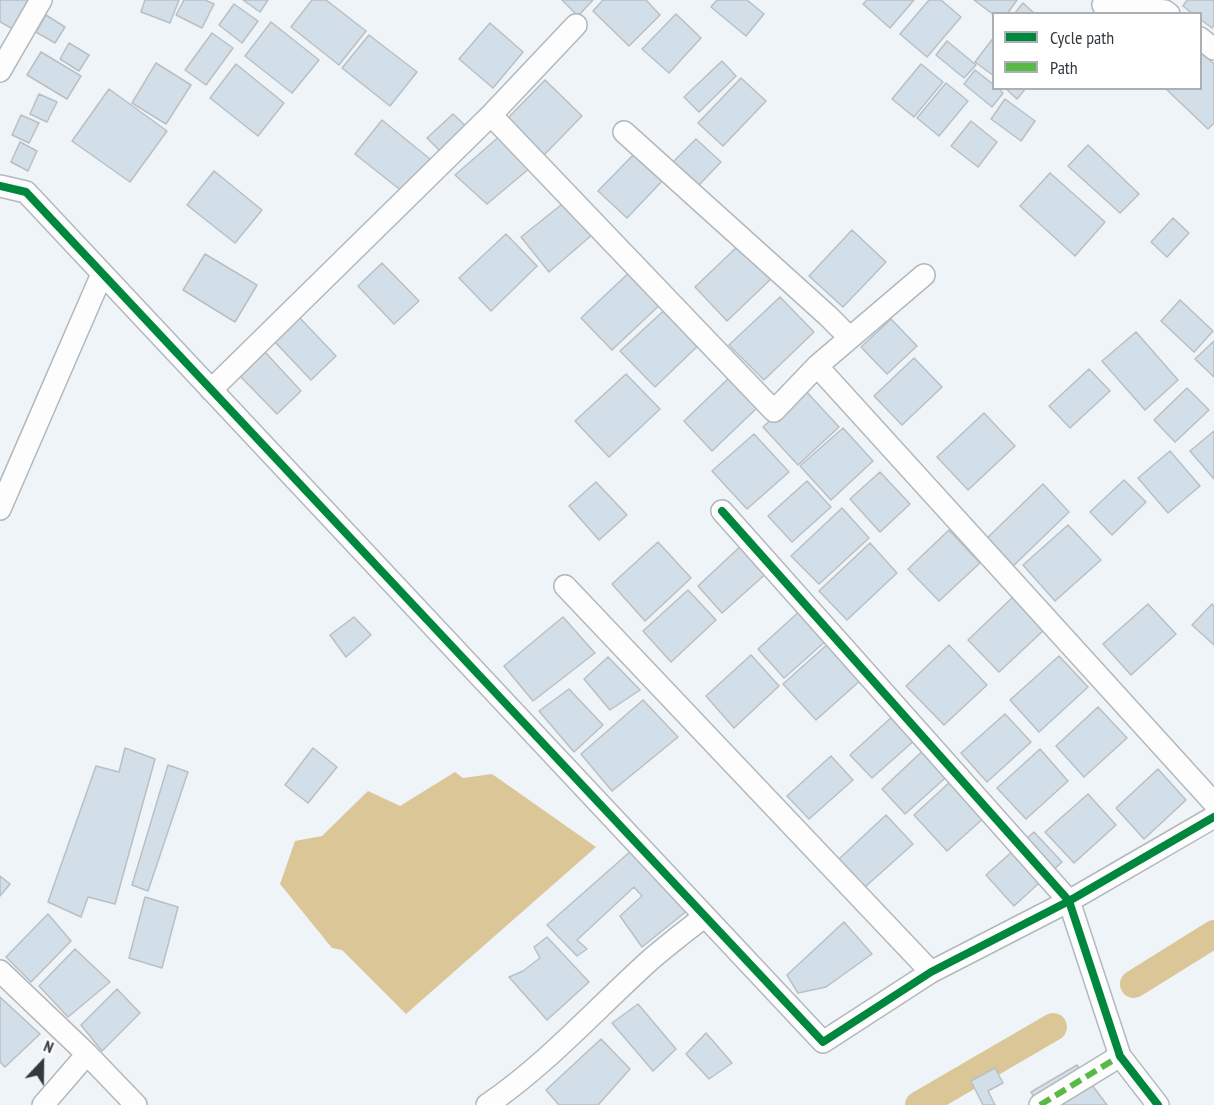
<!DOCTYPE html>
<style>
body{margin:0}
#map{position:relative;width:1214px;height:1105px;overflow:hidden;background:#eff4f8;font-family:"PT Sans Narrow",sans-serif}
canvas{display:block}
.legend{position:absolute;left:992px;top:12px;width:210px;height:78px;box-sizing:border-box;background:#fff;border:2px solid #adb0b2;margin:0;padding:8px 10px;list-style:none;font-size:18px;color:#33393e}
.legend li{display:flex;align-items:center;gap:12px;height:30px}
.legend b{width:30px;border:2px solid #adb0b2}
.north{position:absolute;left:12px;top:1033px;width:60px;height:60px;-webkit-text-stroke:4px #fff;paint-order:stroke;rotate:22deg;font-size:16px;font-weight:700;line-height:24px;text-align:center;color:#33393e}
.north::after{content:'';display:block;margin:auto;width:21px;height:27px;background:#33393e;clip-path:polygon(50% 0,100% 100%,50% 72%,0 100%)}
</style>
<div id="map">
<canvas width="1214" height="1105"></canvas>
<ul class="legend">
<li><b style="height:8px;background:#00873e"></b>Cycle path</li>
<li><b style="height:8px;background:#58b947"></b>Path</li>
</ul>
<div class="north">N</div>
</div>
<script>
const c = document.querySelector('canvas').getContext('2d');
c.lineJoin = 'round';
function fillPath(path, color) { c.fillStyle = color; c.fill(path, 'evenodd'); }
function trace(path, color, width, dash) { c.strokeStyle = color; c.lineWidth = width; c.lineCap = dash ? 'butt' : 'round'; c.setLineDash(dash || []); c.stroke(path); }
fillPath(new Path2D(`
 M 455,772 L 463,778 L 492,774 L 596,847 L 406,1014 L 342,950 L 332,948 L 280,884 L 295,841 L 322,836 L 368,791 L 400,806 Z`), '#dbc697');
trace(new Path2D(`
 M 1134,984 L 1214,934
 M 919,1105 L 1053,1027`), '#dbc697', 28);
const building = new Path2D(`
 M 0,0 L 31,0 L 29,38 L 0,22 Z
 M 145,0 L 179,0 L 170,23 L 141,12 Z
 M 184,0 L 205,0 L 214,4 L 202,28 L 176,15 Z
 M 243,0 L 268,0 L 260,12 Z
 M 312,0 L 326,0 L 366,31 L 339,65 L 291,27 Z
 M 562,0 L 593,0 L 578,16 Z
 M 603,0 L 646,0 L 660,15 L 629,46 L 593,11 Z
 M 717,0 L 747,0 L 764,14 L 746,36 L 711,7 Z
 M 867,0 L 914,0 L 890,28 L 863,4 Z
 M 929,0 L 941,0 L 961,17 L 927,57 L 900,34 Z
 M 974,0 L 1017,0 L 1007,14 L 994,15 Z
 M 1187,0 L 1214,0 L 1214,25 L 1212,28 L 1200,19 L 1200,14 L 1193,14 L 1183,6 Z
 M 1023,3 L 1035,14 L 1014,14 Z
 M 234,4 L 258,21 L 242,43 L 219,25 Z
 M 676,14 L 701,38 L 669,73 L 642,49 Z
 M 46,15 L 65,27 L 55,43 L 36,32 Z
 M 271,22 L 319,60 L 292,93 L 245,56 Z
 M 490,23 L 523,52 L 493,88 L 459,59 Z
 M 212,33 L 233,48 L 206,85 L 185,70 Z
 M 369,35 L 417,72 L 390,106 L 342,68 Z
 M 994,37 L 994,76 L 975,62 Z
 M 947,41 L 976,65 L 964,78 L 936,55 Z
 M 69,43 L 89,55 L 79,71 L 60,59 Z
 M 1200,51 L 1214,64 L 1214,123 L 1208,129 L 1165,88 L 1200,88 Z
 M 41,52 L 81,76 L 67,99 L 27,75 Z
 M 722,61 L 736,76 L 699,112 L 684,97 Z
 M 156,63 L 191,85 L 166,124 L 132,103 Z
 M 236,64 L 284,103 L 258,136 L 210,98 Z
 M 921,64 L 943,82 L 914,117 L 892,99 Z
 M 975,70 L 994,85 L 994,88 L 998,88 L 1003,93 L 992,107 L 964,84 Z
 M 741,78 L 766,101 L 723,146 L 698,123 Z
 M 545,80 L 582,116 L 544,155 L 507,119 Z
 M 946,83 L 968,101 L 939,136 L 917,118 Z
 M 1005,88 L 1026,88 L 1017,99 Z
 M 109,89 L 167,131 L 130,182 L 72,141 Z
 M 39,94 L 57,102 L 47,122 L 30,114 Z
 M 1005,99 L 1035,121 L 1021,141 L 991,119 Z
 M 453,114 L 469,129 L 443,154 L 427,138 Z
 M 21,115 L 39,123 L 29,143 L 12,135 Z
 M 382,120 L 430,159 L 403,192 L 355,154 Z
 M 971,121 L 997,142 L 978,167 L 951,146 Z
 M 501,135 L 531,167 L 487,204 L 455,175 Z
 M 696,139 L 721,162 L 698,186 L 673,162 Z
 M 20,142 L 37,151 L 28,171 L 11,162 Z
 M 1088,145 L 1139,194 L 1120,213 L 1068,166 Z
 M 638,150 L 666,177 L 627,218 L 598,191 Z
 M 214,171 L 262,210 L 235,243 L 187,205 Z
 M 1050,173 L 1105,222 L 1075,256 L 1020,206 Z
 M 566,201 L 593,234 L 549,272 L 521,237 Z
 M 1173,218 L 1189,233 L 1167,257 L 1151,242 Z
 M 852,230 L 886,262 L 843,307 L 809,276 Z
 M 506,234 L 537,266 L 491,311 L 459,278 Z
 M 740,244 L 773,277 L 727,321 L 695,287 Z
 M 205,254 L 257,285 L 235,322 L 183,290 Z
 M 382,263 L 419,301 L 394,324 L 358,286 Z
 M 635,267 L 666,299 L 612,350 L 581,318 Z
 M 780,297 L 814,332 L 764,380 L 729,345 Z
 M 1180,300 L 1213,331 L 1194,352 L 1161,321 Z
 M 671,304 L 705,339 L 655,387 L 620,351 Z
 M 299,317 L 336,356 L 311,380 L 274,341 Z
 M 891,319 L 917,346 L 887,374 L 861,347 Z
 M 1136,332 L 1178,380 L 1145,410 L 1102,361 Z
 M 1214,341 L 1214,377 L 1195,359 Z
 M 265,352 L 301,391 L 277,414 L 240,376 Z
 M 914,358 L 942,387 L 902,425 L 874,396 Z
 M 1089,369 L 1110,391 L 1070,428 L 1049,406 Z
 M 626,374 L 660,409 L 609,457 L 575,421 Z
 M 730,377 L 758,407 L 712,451 L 684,421 Z
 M 1187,388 L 1209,410 L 1175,442 L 1154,420 Z
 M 804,389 L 839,427 L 798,465 L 763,427 Z
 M 984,413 L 1015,446 L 968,490 L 937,457 Z
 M 843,428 L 873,461 L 831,500 L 800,466 Z
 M 1214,431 L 1214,479 L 1190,451 Z
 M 754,434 L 789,472 L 747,509 L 712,471 Z
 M 1170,451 L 1200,486 L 1168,513 L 1138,478 Z
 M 880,472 L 910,504 L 880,532 L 850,499 Z
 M 1124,480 L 1146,502 L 1112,535 L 1090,512 Z
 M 807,481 L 831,507 L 792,542 L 768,516 Z
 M 596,482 L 627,515 L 599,540 L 569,506 Z
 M 1043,484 L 1069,512 L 1008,571 L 983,542 Z
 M 842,508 L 869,538 L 819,584 L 791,556 Z
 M 1068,525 L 1101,560 L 1055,601 L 1023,565 Z
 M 949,530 L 980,563 L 939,601 L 908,569 Z
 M 658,542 L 691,578 L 645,621 L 612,584 Z
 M 745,542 L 770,570 L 722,613 L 698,586 Z
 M 870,543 L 897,573 L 847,620 L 819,591 Z
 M 688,590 L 716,620 L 671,662 L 643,631 Z
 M 1014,596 L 1045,629 L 999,672 L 968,640 Z
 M 1148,604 L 1176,634 L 1131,675 L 1103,644 Z
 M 1212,604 L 1214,607 L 1214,645 L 1192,625 Z
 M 801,610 L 828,639 L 784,678 L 758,649 Z
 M 354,617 L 371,635 L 346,657 L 330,635 Z
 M 563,617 L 595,653 L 533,701 L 504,666 Z
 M 829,643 L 862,679 L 816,720 L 783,684 Z
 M 949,645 L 987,685 L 944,725 L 906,686 Z
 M 751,655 L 779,686 L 734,728 L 706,696 Z
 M 1059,656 L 1088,687 L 1039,732 L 1010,700 Z
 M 608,657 L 640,690 L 610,710 L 584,679 Z
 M 569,689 L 603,725 L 574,752 L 539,711 Z
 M 643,700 L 678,737 L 612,791 L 581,754 Z
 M 1098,707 L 1127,738 L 1084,777 L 1056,746 Z
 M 1005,714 L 1031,742 L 987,782 L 961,753 Z
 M 894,715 L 916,739 L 872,778 L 850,755 Z
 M 929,745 L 953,771 L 905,814 L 882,789 Z
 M 125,748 L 155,759 L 115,904 L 88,897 L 81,917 L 48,902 L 96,766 L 119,772 Z
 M 313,748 L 337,767 L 308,803 L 285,785 Z
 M 1040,749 L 1068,781 L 1026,819 L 997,788 Z
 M 831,756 L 853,780 L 809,819 L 787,796 Z
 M 168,765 L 188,772 L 148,891 L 132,885 Z
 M 1158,769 L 1186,800 L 1144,839 L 1116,808 Z
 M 963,770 L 996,807 L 947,851 L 914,815 Z
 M 1088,794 L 1116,825 L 1074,863 L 1045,832 Z
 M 886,815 L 913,844 L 865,887 L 839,859 Z
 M 1034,832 L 1062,862 L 1014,906 L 986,875 Z
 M 632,850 L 688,910 L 642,947 L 620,916 L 642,896 L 634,887 L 577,940 L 587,949 L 577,956 L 547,925 Z
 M 0,876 L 10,884 L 0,896 Z
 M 145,897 L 178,907 L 162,968 L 129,958 Z
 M 48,914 L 71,941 L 31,982 L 6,957 Z
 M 844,922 L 872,954 L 826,987 L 798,993 L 787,975 Z
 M 547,937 L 589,982 L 547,1020 L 509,977 L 523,971 L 540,958 L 534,947 Z
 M 75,949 L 110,982 L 68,1017 L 39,986 Z
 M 117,989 L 140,1013 L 102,1051 L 81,1025 Z
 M 0,997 L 40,1034 L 5,1067 L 0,1062 Z
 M 638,1004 L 676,1049 L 653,1071 L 612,1023 Z
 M 706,1033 L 732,1063 L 709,1079 L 686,1054 Z
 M 601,1039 L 630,1069 L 598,1105 L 559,1105 L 546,1090 Z
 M 1077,1065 L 1107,1105 L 1039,1105 L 1031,1092 Z
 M 995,1068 L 1003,1083 L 988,1091 L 995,1105 L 983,1105 L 971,1081 Z`);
fillPath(building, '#d3dfe8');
trace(building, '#babfc4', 1.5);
const street = new Path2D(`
 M 1103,5 L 1165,11 L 1169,14
 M 1200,38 L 1214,49
 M 0,71 L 41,0
 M 491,115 L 774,411 L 817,366 L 924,275
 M 624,132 L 828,316 L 850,338
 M 0,186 L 26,192 L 823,1042 L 931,972 L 1069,901 L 1214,817
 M 817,366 L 1214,803
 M 211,390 L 491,115 L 576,25
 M 0,509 L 102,274
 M 722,511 L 1069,901 L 1120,1056 L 1158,1105
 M 565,586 L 931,972
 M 0,971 L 87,1054 L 136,1105
 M 43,1105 L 87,1054
 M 487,1105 C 547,1064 595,1010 648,962 C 666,946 686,931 705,916
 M 1040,1105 L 1120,1056`);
trace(street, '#b2b8bc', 24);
trace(street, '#fdfdfe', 21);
trace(new Path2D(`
 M 1040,1105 L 1120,1056`), '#58b947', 6, [12, 6]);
trace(new Path2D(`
 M 0,186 L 26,192 L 823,1042 L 931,972 L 1069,901 L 1214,817
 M 722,511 L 1069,901 L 1120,1056 L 1158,1105`), '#00873e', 8);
</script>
